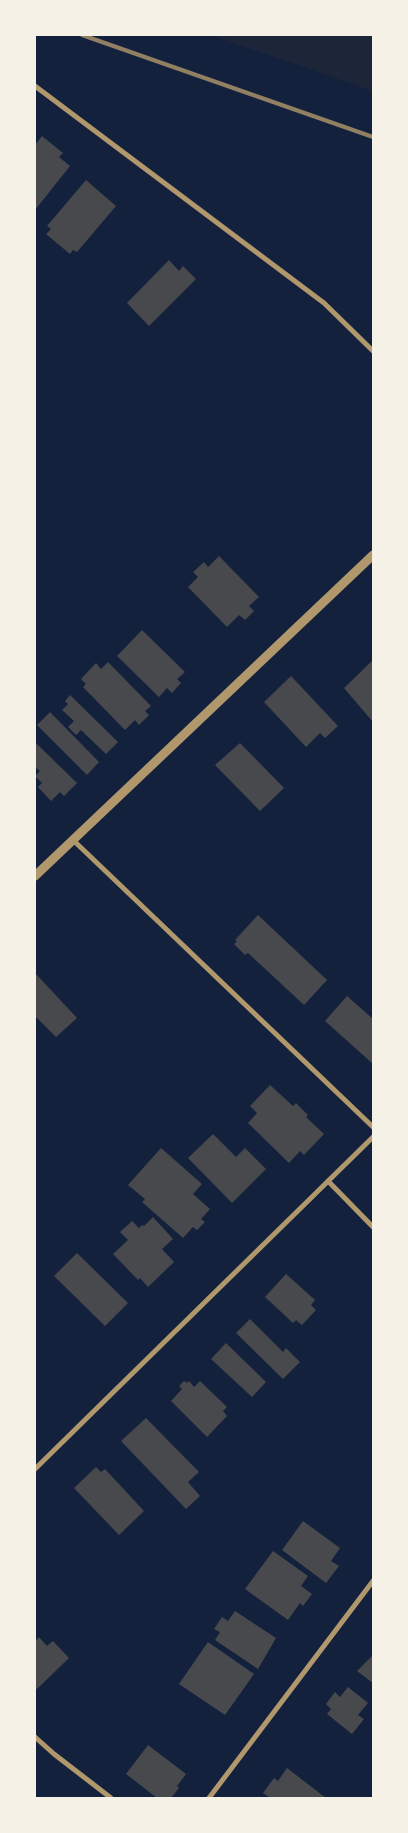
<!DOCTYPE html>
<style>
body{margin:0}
#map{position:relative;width:408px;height:1833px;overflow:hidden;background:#14213d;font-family:Helvetica,sans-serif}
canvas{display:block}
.frame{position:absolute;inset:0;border:36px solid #f6f1e7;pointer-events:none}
</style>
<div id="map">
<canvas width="408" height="1833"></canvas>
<div class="frame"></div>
</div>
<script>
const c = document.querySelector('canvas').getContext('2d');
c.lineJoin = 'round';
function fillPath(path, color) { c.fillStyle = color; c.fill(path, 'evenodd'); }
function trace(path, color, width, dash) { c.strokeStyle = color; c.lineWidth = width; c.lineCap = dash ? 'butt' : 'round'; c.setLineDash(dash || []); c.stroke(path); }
fillPath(new Path2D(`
 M 211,35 L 373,35 L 373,91 Z`), '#1d2539');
fillPath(new Path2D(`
 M 42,136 L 63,153 L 59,157 L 70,166 L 35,210 L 35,145 Z
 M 86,180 L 116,206 L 77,252 L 73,250 L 70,254 L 46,234 L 51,229 L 47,226 Z
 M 169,260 L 179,271 L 183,266 L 196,279 L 149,326 L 127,303 Z
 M 219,556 L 259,597 L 249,606 L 254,611 L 245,620 L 239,615 L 227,627 L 188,587 L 198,577 L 193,572 L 204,562 L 208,567 Z
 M 142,630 L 185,672 L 177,679 L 181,683 L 172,693 L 167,688 L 159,697 L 117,656 Z
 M 373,660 L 373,722 L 344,688 Z
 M 108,662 L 151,706 L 145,711 L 149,715 L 139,725 L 135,720 L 125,730 L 83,687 L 86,684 L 81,679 L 96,663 L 101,669 Z
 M 291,676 L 338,726 L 325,738 L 320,733 L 306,747 L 264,702 Z
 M 70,695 L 118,742 L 106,754 L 81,730 L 76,735 L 68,727 L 74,721 L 62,710 L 68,704 L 65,701 Z
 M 50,712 L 99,762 L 87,775 L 37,725 Z
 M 240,743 L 284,788 L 260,811 L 215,765 Z
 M 37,744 L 77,783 L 64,796 L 60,792 L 51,801 L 38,787 L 42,783 L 35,776 L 40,771 L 35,767 L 35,746 Z
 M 258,915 L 327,980 L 304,1005 L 248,953 L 245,955 L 234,944 L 237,941 L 235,940 Z
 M 35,973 L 77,1018 L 56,1037 L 35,1016 Z
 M 347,996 L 373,1019 L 373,1064 L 325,1021 Z
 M 270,1085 L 293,1106 L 296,1103 L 308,1115 L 306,1117 L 324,1134 L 304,1155 L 300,1151 L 289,1163 L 248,1123 L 257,1113 L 250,1106 Z
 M 213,1134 L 236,1157 L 245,1148 L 266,1169 L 232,1203 L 188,1158 Z
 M 161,1148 L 202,1184 L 193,1194 L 210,1209 L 201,1219 L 205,1222 L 197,1230 L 193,1227 L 183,1238 L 142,1202 L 145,1199 L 128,1185 Z
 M 153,1217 L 173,1239 L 162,1249 L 174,1262 L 148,1287 L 140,1278 L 138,1280 L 113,1254 L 128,1240 L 120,1232 L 132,1221 L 139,1228 L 142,1225 L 144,1226 Z
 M 77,1253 L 128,1303 L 105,1326 L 54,1276 Z
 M 286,1274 L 315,1300 L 311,1305 L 316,1310 L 302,1325 L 296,1320 L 293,1323 L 265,1297 Z
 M 250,1319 L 283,1352 L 286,1348 L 300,1362 L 283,1379 L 236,1333 Z
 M 226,1343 L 266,1382 L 252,1397 L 211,1359 Z
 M 184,1381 L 187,1383 L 189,1381 L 194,1387 L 200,1381 L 227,1407 L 223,1411 L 227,1416 L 207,1437 L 171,1401 L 182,1389 L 179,1386 Z
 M 146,1418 L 199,1472 L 188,1482 L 200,1496 L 186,1509 L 121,1441 Z
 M 96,1467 L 101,1472 L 105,1469 L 144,1511 L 119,1535 L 74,1488 Z
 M 303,1521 L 340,1548 L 331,1561 L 339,1566 L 326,1583 L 282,1550 Z
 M 273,1551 L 308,1576 L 301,1586 L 312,1594 L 303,1606 L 300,1603 L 288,1620 L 245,1589 Z
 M 235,1611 L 276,1638 L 258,1669 L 215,1640 L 220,1632 L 214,1629 L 222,1617 L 228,1621 Z
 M 39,1637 L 47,1646 L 53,1641 L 69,1658 L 37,1689 L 35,1687 L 35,1641 Z
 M 208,1642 L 254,1674 L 225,1715 L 179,1684 Z
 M 373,1655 L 373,1683 L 357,1671 Z
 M 348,1687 L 368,1703 L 358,1715 L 364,1719 L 352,1734 L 327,1714 L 331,1709 L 326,1704 L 335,1692 L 340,1697 Z
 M 148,1745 L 186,1774 L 177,1786 L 179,1788 L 171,1798 L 157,1798 L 126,1774 Z
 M 287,1768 L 326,1798 L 270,1798 L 263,1793 L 274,1778 L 278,1781 Z`), '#48494c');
trace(new Path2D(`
 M 35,86 L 324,303 L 373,351
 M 73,840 L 373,1127
 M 328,1181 L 373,1227
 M 35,1469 L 373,1137
 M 35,1737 L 54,1754 L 111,1798
 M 209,1798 L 373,1581`), '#b1986c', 5);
trace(new Path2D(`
 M 35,876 L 373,555`), '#b1986c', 9);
trace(new Path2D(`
 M 82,35 L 373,137`), '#918062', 4);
</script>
